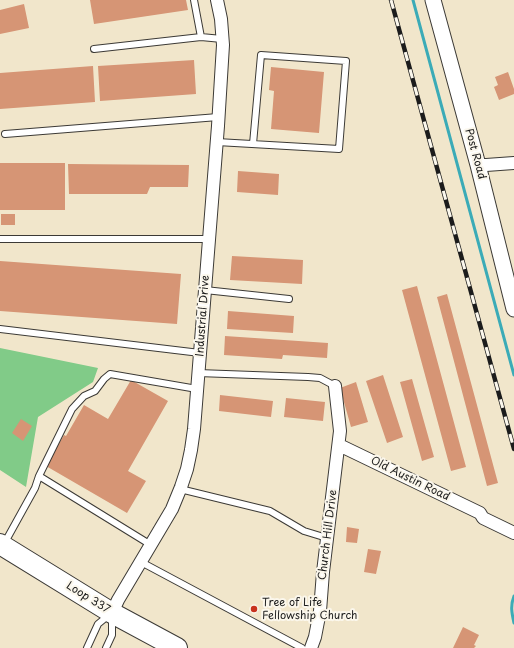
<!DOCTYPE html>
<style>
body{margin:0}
canvas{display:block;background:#f1e6cb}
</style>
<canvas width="514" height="648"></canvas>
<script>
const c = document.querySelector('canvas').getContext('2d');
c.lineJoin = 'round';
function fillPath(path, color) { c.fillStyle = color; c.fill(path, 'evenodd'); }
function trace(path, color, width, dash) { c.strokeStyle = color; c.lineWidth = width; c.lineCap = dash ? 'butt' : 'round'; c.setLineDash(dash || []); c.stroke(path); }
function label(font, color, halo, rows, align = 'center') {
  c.font = font + ' "Playpen Sans",sans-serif'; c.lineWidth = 4; c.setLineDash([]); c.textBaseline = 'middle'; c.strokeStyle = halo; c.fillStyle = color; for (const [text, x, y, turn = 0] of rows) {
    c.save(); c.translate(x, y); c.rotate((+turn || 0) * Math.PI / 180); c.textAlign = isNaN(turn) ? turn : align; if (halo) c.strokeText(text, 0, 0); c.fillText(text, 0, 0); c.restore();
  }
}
fillPath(new Path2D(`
 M 0,348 L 98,368 L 93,382 L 38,417 L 26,487 L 0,470 Z`), '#81cb88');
trace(new Path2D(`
 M 413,0 L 514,375
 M 514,596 C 510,606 512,614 514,623`), '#3babb7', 3);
fillPath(new Path2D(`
 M 90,0 L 186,0 L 188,10 L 94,24 Z
 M 24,4 L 29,28 L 0,34 L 0,10 Z
 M 194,60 L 196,94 L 100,101 L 98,66 Z
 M 93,66 L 95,102 L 0,109 L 0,73 Z
 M 271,67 L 324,72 L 319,133 L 271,129 L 274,91 L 269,90 Z
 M 508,72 L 514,89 L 514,94 L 499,100 L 494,87 L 498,85 L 495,77 Z
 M 0,163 L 65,163 L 65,210 L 0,210 Z
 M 68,164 L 189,165 L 188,187 L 150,187 L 147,194 L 69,194 Z
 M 238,171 L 279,174 L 278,195 L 237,192 Z
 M 1,214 L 15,214 L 15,225 L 1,225 Z
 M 232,256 L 303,260 L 302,284 L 230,280 Z
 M 0,261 L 181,274 L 177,324 L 0,311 Z
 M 417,286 L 466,467 L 451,471 L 402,290 Z
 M 447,294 L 498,483 L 487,486 L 437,297 Z
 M 228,311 L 294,316 L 293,333 L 227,329 Z
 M 225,336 L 328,343 L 327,358 L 283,355 L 282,359 L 224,355 Z
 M 383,375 L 403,437 L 387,443 L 366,381 Z
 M 412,379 L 434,457 L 422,461 L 400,382 Z
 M 131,380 L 168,401 L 128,471 L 146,481 L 127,513 L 46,466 L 64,435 L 66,436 L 84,405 L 108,419 Z
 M 356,382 L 368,422 L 351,427 L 340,388 Z
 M 220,395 L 273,401 L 271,417 L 219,411 Z
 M 286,398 L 325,402 L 323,421 L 284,417 Z
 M 21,419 L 32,426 L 23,441 L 12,433 Z
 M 347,527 L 359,529 L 357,543 L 346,542 Z
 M 368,549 L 381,551 L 376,574 L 364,572 Z
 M 463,627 L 479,635 L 474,645 L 476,646 L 474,648 L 453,648 Z`), '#d69575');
const service = new Path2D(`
 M 194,0 L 201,37
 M 94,49 L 201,37 L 222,39
 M 5,134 L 218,117
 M 217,142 L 339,149 L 346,61 L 261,55 L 253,144
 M 0,239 L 209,239
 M 205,290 L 289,299
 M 0,329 L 200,353
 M 198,373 L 308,377 L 320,378 L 335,386
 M 39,476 L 151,545
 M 180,489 L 270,511 L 304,531 L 327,538
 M 4,544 L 35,488 L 39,476 L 72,409 L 84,396 L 95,391 L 104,379 L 110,374 L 197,389
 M 141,562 L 302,648
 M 87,648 L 98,624 L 109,615
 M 106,648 L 112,635 L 112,617`);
const minor = new Path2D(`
 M 478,165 L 486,165 L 514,163
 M 339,445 L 480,513 L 483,518 L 514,533
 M 112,613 L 118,600 L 172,509 L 181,487 L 187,469 L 191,450 L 194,429 L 218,126 L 223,45 L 221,19 L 217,0
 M 311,648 L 315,637 L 320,611 L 323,572 L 340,431 L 335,386`);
const tertiary = new Path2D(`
 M 433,0 L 478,165 L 514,309`);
const primary = new Path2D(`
 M 0,544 L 112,613 L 177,648`);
trace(service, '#3c3a36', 8);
trace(minor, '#3c3a36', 14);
trace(tertiary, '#3c3a36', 17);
trace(primary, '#3c3a36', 22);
trace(service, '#fff', 6);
trace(minor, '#fff', 12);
trace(tertiary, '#fff', 15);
trace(primary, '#fff', 20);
const rail = new Path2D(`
 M 391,0 L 514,449`);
trace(rail, '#1c1c1c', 4.5);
trace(rail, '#fbf7ec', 3, [9]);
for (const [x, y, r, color] of [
 [254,609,4,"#c8321e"]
]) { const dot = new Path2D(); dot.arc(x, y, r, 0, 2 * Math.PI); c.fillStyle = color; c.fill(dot); trace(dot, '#fbf7ec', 1.5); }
label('11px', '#1c1c1c', '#fbf7ec', [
 ["Post Road",475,154,75],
 ["Industrial Drive",203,316,-86],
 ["Old Austin Road",410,479,26],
 ["Church Hill Drive",328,535,-83],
 ["Loop 337",88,598,32]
]);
label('11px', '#1c1c1c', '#fbf7ec', [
 ["Tree of Life",262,603],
 ["Fellowship Church",262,616]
], 'left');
</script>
